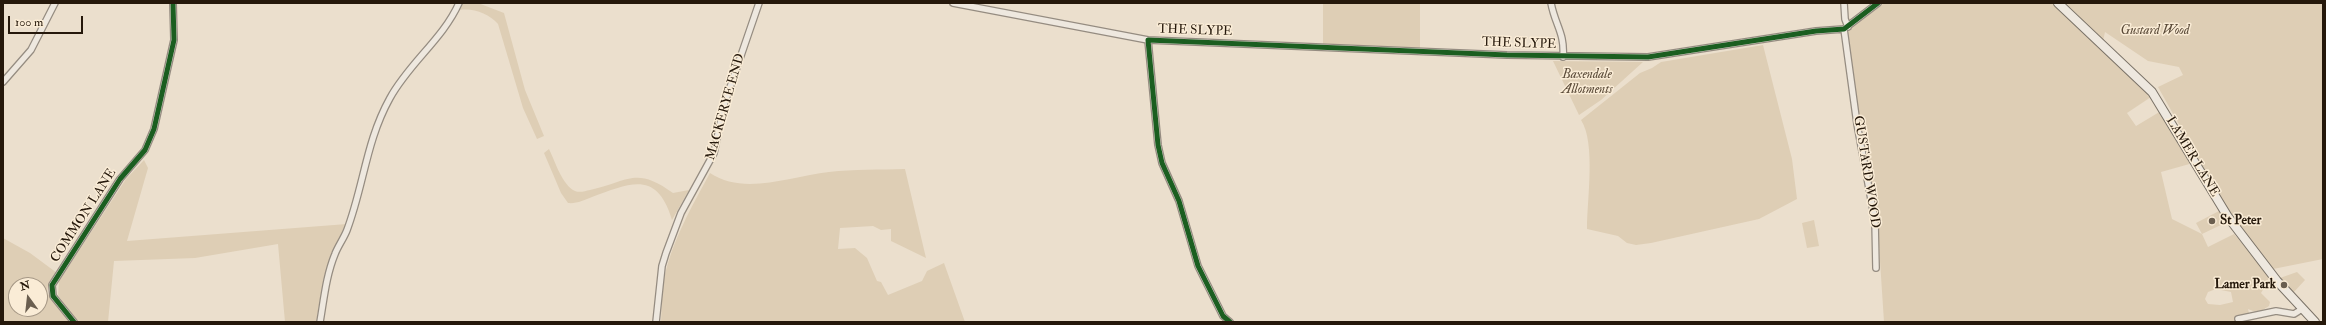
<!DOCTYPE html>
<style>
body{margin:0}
#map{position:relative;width:2326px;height:325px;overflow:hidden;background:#ebdfcd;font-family:"IM FELL Double Pica",serif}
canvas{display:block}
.frame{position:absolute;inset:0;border:4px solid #25180b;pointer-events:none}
.north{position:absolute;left:8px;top:277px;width:40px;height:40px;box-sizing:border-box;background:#faecd6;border:1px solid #a59785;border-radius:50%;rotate:345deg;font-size:11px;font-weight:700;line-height:16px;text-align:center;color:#25180b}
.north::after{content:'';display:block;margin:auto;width:14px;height:18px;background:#6a5e4f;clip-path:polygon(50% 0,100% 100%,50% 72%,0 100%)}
.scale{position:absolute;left:8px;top:16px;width:75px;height:18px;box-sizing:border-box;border:2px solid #25180b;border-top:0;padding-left:5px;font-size:12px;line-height:14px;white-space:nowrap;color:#25180b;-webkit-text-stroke:3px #faecd6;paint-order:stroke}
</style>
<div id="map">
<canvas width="2326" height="325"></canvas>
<div class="frame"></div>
<div class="north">N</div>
<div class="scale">100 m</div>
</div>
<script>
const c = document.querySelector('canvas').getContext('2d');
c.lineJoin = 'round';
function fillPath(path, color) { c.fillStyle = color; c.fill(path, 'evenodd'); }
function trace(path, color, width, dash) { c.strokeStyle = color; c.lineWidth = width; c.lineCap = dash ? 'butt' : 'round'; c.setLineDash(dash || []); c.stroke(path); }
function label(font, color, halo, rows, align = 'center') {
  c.font = font + ' "IM FELL Double Pica",serif'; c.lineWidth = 3; c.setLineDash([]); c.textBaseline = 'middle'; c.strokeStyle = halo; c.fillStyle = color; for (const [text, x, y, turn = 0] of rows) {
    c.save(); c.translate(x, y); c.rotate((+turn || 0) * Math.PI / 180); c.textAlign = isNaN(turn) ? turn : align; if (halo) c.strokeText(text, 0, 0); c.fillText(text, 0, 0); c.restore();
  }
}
fillPath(new Path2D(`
 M 462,3 L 478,3 L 504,13 L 525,90 L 544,136 L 537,139 L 523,108 L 498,24 C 489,14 474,8 460,10 Z
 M 1323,3 L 1420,3 L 1420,48 L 1323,44 Z
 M 1884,3 L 2054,3 L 2106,50 L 2151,97 L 2127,113 L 2136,126 L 2161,111 L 2193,163 L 2161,172 L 2172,219 L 2202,234 L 2196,223 L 2219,211 L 2225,223 L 2202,234 L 2208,247 L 2234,234 L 2275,281 L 2264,288 L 2261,293 L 2270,302 L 2269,306 L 2258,313 L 2248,309 L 2251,322 L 1884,322 L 1878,230 L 1867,142 L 1858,109 L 1847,31 ZM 2216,289 L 2231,292 L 2233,302 L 2220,305 L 2208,304 L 2205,299 L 2208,292 Z
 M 2063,3 L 2323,3 L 2323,259 L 2273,269 L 2235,224 L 2158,87 L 2183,75 L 2179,67 L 2148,61 L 2105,32 L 2103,41 Z
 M 1763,45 L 1792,159 L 1797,199 L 1759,219 L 1651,243 L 1636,245 L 1627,243 L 1618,236 L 1587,229 C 1587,200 1596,143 1581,120 L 1640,73 L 1652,68 L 1661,62 Z
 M 1553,61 L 1643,62 L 1601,100 L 1579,115 Z
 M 549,149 C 555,161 562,185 575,191 C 580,193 585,191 590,190 C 629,181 636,166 673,193 L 689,190 L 672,220 C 657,170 631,183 592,197 C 585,200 576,204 568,203 L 561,193 L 544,153 Z
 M 144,160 L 148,168 L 127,241 L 347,224 L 332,252 L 324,277 L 316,322 L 285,322 L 278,244 L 195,258 L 114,261 L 108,322 L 76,322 L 58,295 L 59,281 L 126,179 Z
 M 905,169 L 926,258 L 891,241 L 891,229 L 881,230 L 873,226 L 840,228 L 838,249 L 855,248 L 867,258 L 877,281 L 881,282 L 888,295 L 922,281 L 927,271 L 944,263 L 965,322 L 661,322 C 662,308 661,293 664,279 C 672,241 692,206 710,173 C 744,196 791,176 829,172 C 854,169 880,170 905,169 Z
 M 1814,220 L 1819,246 L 1807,248 L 1802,223 Z
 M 3,238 L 30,253 L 57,273 L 48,285 L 47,293 L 72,322 L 3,322 ZM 16,285 L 40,285 L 40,309 L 16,309 Z
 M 2297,272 L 2305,280 L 2293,293 L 2280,278 Z`), '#deceb5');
const minor = new Path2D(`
 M 953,3 L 1148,40 L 1507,55 L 1648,57 L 1816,31 L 1844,29 L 1878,3
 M 1551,3 C 1555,25 1565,33 1563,57
 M 1844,3 L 1845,19 L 1848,27
 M 1844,29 L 1857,124 L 1875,221 L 1876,268
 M 1148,40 L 1158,145 L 1162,163 L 1179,201 L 1198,266 L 1223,316 L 1230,322
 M 3,82 L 31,50 L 55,3
 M 2238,319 L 2276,311 L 2294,314 L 2302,309
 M 74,322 L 53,296 L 52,285 L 120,179 L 145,150 L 154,129 L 174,40 L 173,3
 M 320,322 C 324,299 326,276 335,254 C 338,246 344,238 347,230 C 364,185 366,141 390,98 C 409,63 443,39 459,3
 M 656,322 L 662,266 L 666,253 L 681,213 L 714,153 L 724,105 L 759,3`);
const secondary = new Path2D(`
 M 2058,3 L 2152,92 L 2228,217 L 2277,281 L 2315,322`);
trace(minor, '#958c81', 8);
trace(secondary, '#7a7267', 10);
trace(minor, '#eee8df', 5.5);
trace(secondary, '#eee8df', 8);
trace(new Path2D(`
 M 74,322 L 53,296 L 52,285 L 120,179 L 145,150 L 154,129 L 174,40 L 173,3
 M 1230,322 L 1223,316 L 1198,266 L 1179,201 L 1162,163 L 1158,145 L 1148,40 L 1507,55 L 1648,57 L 1816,31 L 1844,29 L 1878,3`), '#1b5e20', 5);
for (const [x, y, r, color] of [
 [2212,221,4,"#6a5e4f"],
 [2284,285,4,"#6a5e4f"]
]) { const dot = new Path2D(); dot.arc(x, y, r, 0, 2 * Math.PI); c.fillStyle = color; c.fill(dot); trace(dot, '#faecd6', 1.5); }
label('13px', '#25180b', '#faecd6', [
 ["THE SLYPE",1195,31,2],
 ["THE SLYPE",1519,44,2],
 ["MACKERYE END",726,107,-74],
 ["LAMER LANE",2192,157,59],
 ["GUSTARD WOOD",1866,172,81],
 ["COMMON LANE",84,216,-57]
]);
label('italic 13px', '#5a4a38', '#faecd6', [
 ["Gustard Wood",2155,31],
 ["Baxendale",1587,75],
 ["Allotments",1587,90]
]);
label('bold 13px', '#25180b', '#faecd6', [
 ["St Peter",2220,221],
 ["Lamer Park",2276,285,"right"]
], 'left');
</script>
